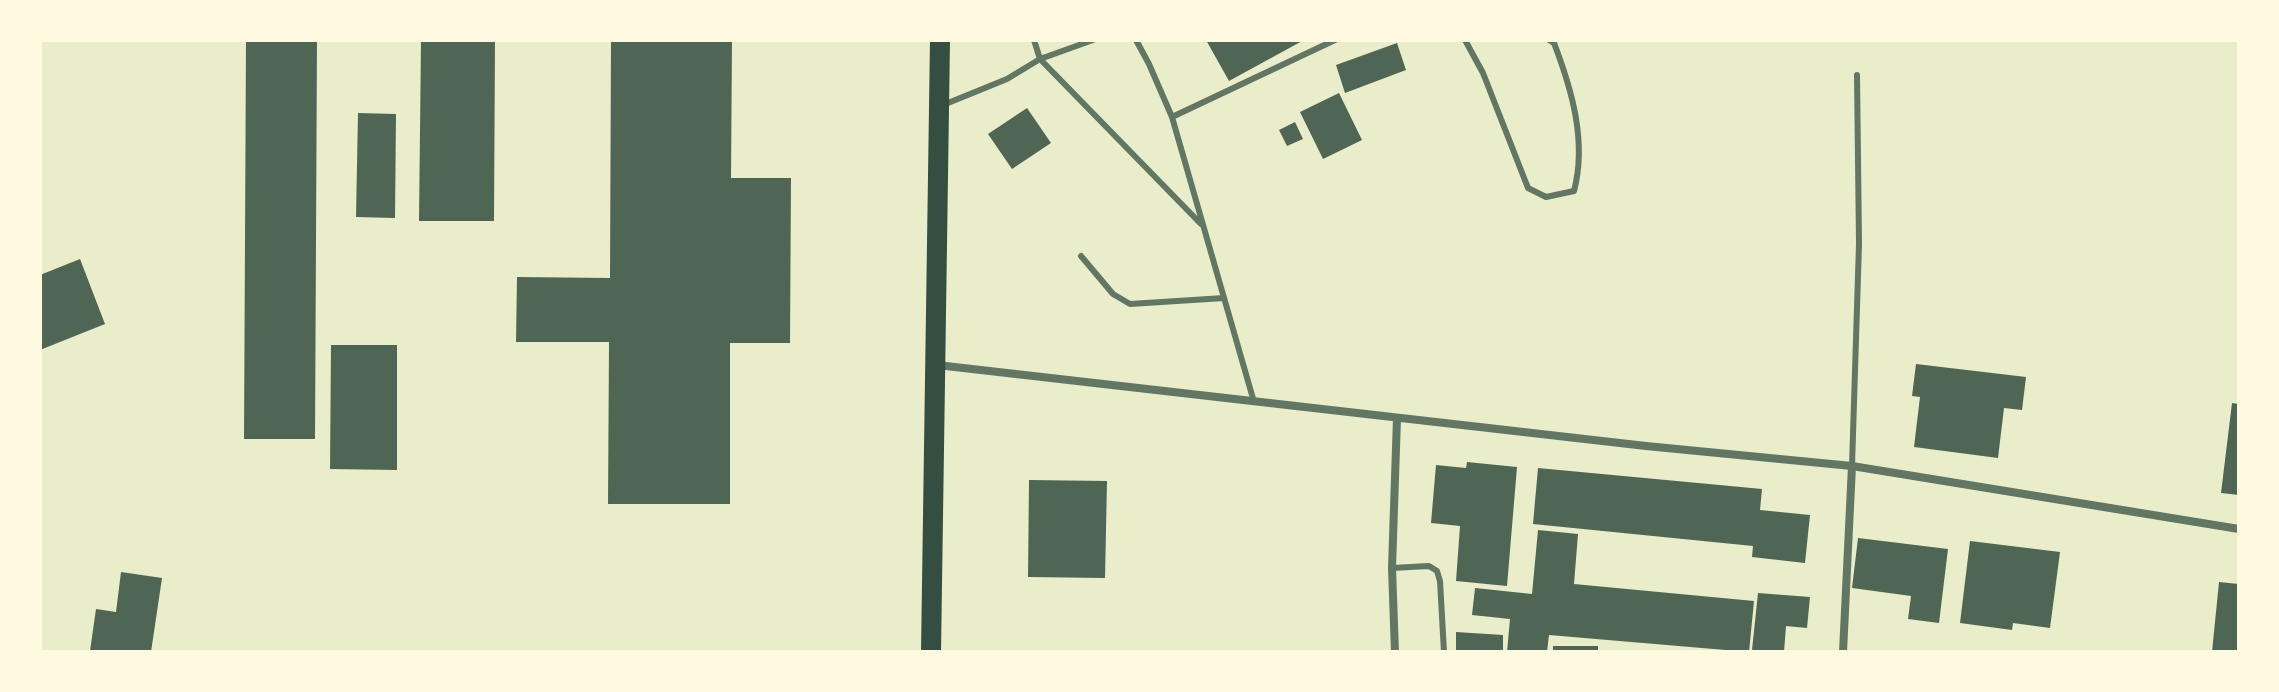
<!DOCTYPE html>
<style>
body{margin:0}
#map{position:relative;width:2279px;height:692px;overflow:hidden;background:#e9edc9;font-family:Overpass,sans-serif}
canvas{display:block}
.frame{position:absolute;inset:0;border:42px solid #fefae0;pointer-events:none}
</style>
<div id="map">
<canvas width="2279" height="692"></canvas>
<div class="frame"></div>
</div>
<script>
const c = document.querySelector('canvas').getContext('2d');
c.lineJoin = 'round';
function fillPath(path, color) { c.fillStyle = color; c.fill(path, 'evenodd'); }
function trace(path, color, width, dash) { c.strokeStyle = color; c.lineWidth = width; c.lineCap = dash ? 'butt' : 'round'; c.setLineDash(dash || []); c.stroke(path); }
fillPath(new Path2D(`
 M 246,40 L 317,40 L 315,439 L 244,439 Z
 M 421,40 L 495,40 L 494,221 L 419,221 Z
 M 611,40 L 732,40 L 731,178 L 791,178 L 790,343 L 730,343 L 730,504 L 608,504 L 609,342 L 516,342 L 517,277 L 610,278 Z
 M 1206,40 L 1304,40 L 1229,81 Z
 M 1397,43 L 1406,70 L 1345,93 L 1336,65 Z
 M 1339,93 L 1362,140 L 1323,159 L 1300,112 Z
 M 1027,108 L 1051,143 L 1012,169 L 988,134 Z
 M 358,113 L 396,114 L 395,218 L 356,217 Z
 M 1295,122 L 1303,139 L 1287,146 L 1279,130 Z
 M 80,259 L 105,324 L 40,350 L 40,275 Z
 M 331,345 L 397,345 L 397,470 L 330,469 Z
 M 1916,364 L 2026,377 L 2022,410 L 2004,408 L 1998,458 L 1914,447 L 1920,397 L 1912,396 Z
 M 2232,403 L 2239,404 L 2239,495 L 2221,493 Z
 M 1467,462 L 1517,467 L 1507,586 L 1456,581 L 1460,526 L 1431,523 L 1436,465 L 1466,468 Z
 M 1538,468 L 1762,489 L 1760,510 L 1810,515 L 1805,563 L 1752,557 L 1753,546 L 1533,524 Z
 M 1029,480 L 1107,481 L 1105,578 L 1028,577 Z
 M 1538,530 L 1578,534 L 1574,584 L 1754,601 L 1749,652 L 1549,635 L 1547,652 L 1507,652 L 1510,619 L 1472,615 L 1475,588 L 1532,594 Z
 M 1858,538 L 1948,549 L 1939,623 L 1908,619 L 1911,596 L 1852,588 Z
 M 1970,541 L 2060,552 L 2050,628 L 2013,623 L 2012,630 L 1960,623 Z
 M 121,572 L 162,578 L 151,652 L 90,651 L 96,609 L 116,612 Z
 M 2219,582 L 2239,584 L 2239,652 L 2212,652 Z
 M 1758,593 L 1810,597 L 1807,628 L 1786,626 L 1784,652 L 1752,650 Z
 M 1456,632 L 1503,635 L 1503,652 L 1456,652 Z
 M 1553,646 L 1598,646 L 1598,652 L 1553,652 Z`), '#4f6655');
trace(new Path2D(`
 M 1093,40 L 1040,59 L 1201,224
 M 1136,40 L 1149,64 L 1172,117 L 1254,402
 M 1465,40 L 1483,73 L 1528,188 L 1546,197 L 1574,191 C 1587,142 1572,90 1554,43 L 1549,40
 M 943,105 L 1007,79 L 1040,59 L 1034,40
 M 1172,117 L 1335,40
 M 1081,256 L 1113,294 L 1130,304 L 1224,298
 M 1852,466 L 1859,244 L 1857,75
 M 1392,568 L 1429,566 L 1437,571 L 1440,581 L 1444,652`), '#617663', 6);
trace(new Path2D(`
 M 937,365 L 1646,446 L 1852,466 L 2239,529
 M 1395,652 L 1392,568 L 1397,418
 M 1843,652 L 1852,466`), '#617663', 8);
trace(new Path2D(`
 M 931,652 L 940,40`), '#344e41', 20);
</script>
